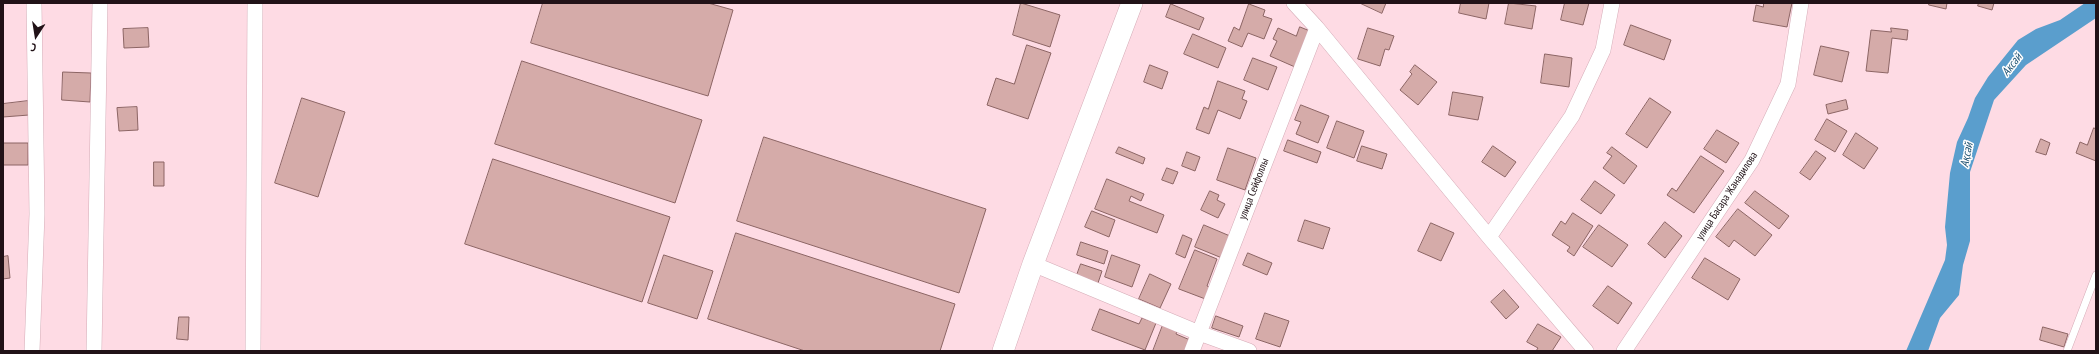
<!DOCTYPE html>
<meta charset="utf-8">
<style>
body{margin:0}
#map{position:relative;width:2099px;height:354px;overflow:hidden;background:#fedbe4;font-family:"PT Sans Narrow",sans-serif}
canvas{display:block}
.frame{position:absolute;inset:0;border:4px solid #211217;pointer-events:none}
.north{position:absolute;left:16px;top:16px;width:40px;height:40px;-webkit-text-stroke:3px #fff;paint-order:stroke;rotate:192deg;font-size:11px;font-weight:700;line-height:16px;text-align:center;color:#211217}
.north::after{content:'';display:block;margin:auto;width:14px;height:18px;background:#211217;clip-path:polygon(50% 0,100% 100%,50% 72%,0 100%)}
</style>
<div id="map">
<canvas width="2099" height="354"></canvas>
<div class="frame"></div>
<div class="north">С</div>
</div>
<script>
const c = document.querySelector('canvas').getContext('2d');
c.lineJoin = 'round';
function fillPath(path, color) { c.fillStyle = color; c.fill(path, 'evenodd'); }
function trace(path, color, width, dash) { c.strokeStyle = color; c.lineWidth = width; c.lineCap = dash ? 'butt' : 'round'; c.setLineDash(dash || []); c.stroke(path); }
function label(font, color, halo, rows, align = 'center') {
  c.font = font + ' "PT Sans Narrow",sans-serif'; c.lineWidth = 3; c.setLineDash([]); c.textBaseline = 'middle'; c.strokeStyle = halo; c.fillStyle = color; for (const [text, x, y, turn = 0] of rows) {
    c.save(); c.translate(x, y); c.rotate((+turn || 0) * Math.PI / 180); c.textAlign = isNaN(turn) ? turn : align; if (halo) c.strokeText(text, 0, 0); c.fillText(text, 0, 0); c.restore();
  }
}
fillPath(new Path2D(`
 M 2085,3 L 2096,3 L 2096,18 L 2026,65 L 1994,100 L 1970,172 L 1970,241 L 1963,265 L 1959,295 L 1940,318 L 1928,351 L 1906,351 L 1945,260 L 1947,245 L 1945,227 L 1950,173 L 1957,142 L 1968,118 L 1975,98 L 1988,77 L 2018,40 L 2036,29 L 2060,20 Z`), '#5a9ecd');
const building = new Path2D(`
 M 543,3 L 708,3 L 733,10 L 708,96 L 531,43 Z
 M 1021,3 L 1060,15 L 1050,47 L 1013,35 Z
 M 1360,3 L 1386,3 L 1382,13 Z
 M 1461,3 L 1489,3 L 1486,19 L 1459,13 Z
 M 1509,3 L 1536,6 L 1532,29 L 1505,24 Z
 M 1565,3 L 1589,3 L 1583,25 L 1561,20 Z
 M 1764,3 L 1792,3 L 1787,27 L 1753,21 L 1756,5 L 1763,7 Z
 M 1929,3 L 1947,3 L 1946,9 L 1929,5 Z
 M 1979,3 L 1994,3 L 1992,10 L 1978,6 Z
 M 1171,4 L 1204,18 L 1199,30 L 1166,17 Z
 M 1249,4 L 1265,10 L 1263,16 L 1272,19 L 1264,39 L 1248,33 L 1242,47 L 1228,41 L 1234,27 L 1239,30 Z
 M 1631,25 L 1671,40 L 1664,60 L 1624,45 Z
 M 1300,27 L 1310,31 L 1295,67 L 1270,56 L 1277,41 L 1273,39 L 1278,28 L 1296,36 Z
 M 148,28 L 149,47 L 124,48 L 123,29 Z
 M 1368,28 L 1394,36 L 1389,50 L 1385,49 L 1380,66 L 1358,59 Z
 M 1891,28 L 1908,30 L 1907,40 L 1892,38 L 1888,73 L 1866,71 L 1871,30 L 1891,32 Z
 M 1193,34 L 1226,48 L 1218,68 L 1184,54 Z
 M 1027,45 L 1051,53 L 1028,119 L 987,105 L 996,78 L 1014,84 Z
 M 1821,46 L 1849,52 L 1842,82 L 1814,75 Z
 M 1545,54 L 1572,58 L 1569,87 L 1541,83 Z
 M 1253,58 L 1277,67 L 1268,90 L 1244,80 Z
 M 522,61 L 702,120 L 675,203 L 495,144 Z
 M 1150,65 L 1168,72 L 1162,89 L 1144,82 Z
 M 1415,65 L 1437,82 L 1418,105 L 1400,90 L 1412,74 L 1410,72 Z
 M 63,72 L 91,73 L 90,102 L 62,100 Z
 M 1218,81 L 1245,91 L 1242,99 L 1247,101 L 1240,119 L 1218,110 L 1209,134 L 1196,129 L 1204,107 L 1208,109 Z
 M 1453,92 L 1483,97 L 1478,120 L 1449,115 Z
 M 302,98 L 345,112 L 318,197 L 275,183 Z
 M 1650,98 L 1671,112 L 1647,148 L 1626,134 Z
 M 1846,100 L 1848,109 L 1828,114 L 1826,105 Z
 M 28,101 L 29,115 L 3,117 L 3,104 Z
 M 1301,105 L 1329,116 L 1318,143 L 1296,134 L 1301,122 L 1295,120 Z
 M 137,107 L 138,130 L 119,131 L 117,108 Z
 M 1827,119 L 1847,131 L 1835,152 L 1815,140 Z
 M 1337,121 L 1364,131 L 1354,158 L 1327,148 Z
 M 2094,128 L 2096,129 L 2096,161 L 2076,153 L 2080,142 L 2087,145 Z
 M 1717,130 L 1739,143 L 1726,163 L 1704,149 Z
 M 1856,133 L 1878,148 L 1864,169 L 1843,155 Z
 M 764,137 L 986,209 L 959,293 L 737,221 Z
 M 2041,139 L 2050,143 L 2046,155 L 2036,152 Z
 M 1288,140 L 1321,152 L 1317,163 L 1284,151 Z
 M 3,143 L 28,143 L 28,165 L 3,165 Z
 M 1362,146 L 1387,154 L 1382,169 L 1357,161 Z
 M 1493,146 L 1516,162 L 1505,177 L 1482,162 Z
 M 1119,147 L 1145,158 L 1143,164 L 1116,153 Z
 M 1612,147 L 1637,166 L 1624,184 L 1603,168 L 1612,156 L 1607,153 Z
 M 1228,148 L 1256,158 L 1245,190 L 1217,180 Z
 M 1816,151 L 1826,158 L 1810,180 L 1800,173 Z
 M 1187,152 L 1200,157 L 1195,171 L 1182,166 Z
 M 1701,156 L 1724,171 L 1694,213 L 1667,195 L 1672,188 L 1676,191 Z
 M 493,159 L 670,217 L 642,302 L 465,244 Z
 M 154,162 L 164,162 L 164,186 L 154,186 Z
 M 1167,168 L 1178,172 L 1173,184 L 1162,180 Z
 M 1107,179 L 1144,194 L 1141,201 L 1131,196 L 1129,201 L 1164,215 L 1157,233 L 1095,209 Z
 M 1595,181 L 1615,195 L 1601,214 L 1581,200 Z
 M 1210,191 L 1219,195 L 1217,200 L 1225,204 L 1218,218 L 1201,210 Z
 M 1755,191 L 1789,216 L 1779,229 L 1745,203 Z
 M 1738,209 L 1772,235 L 1755,256 L 1734,240 L 1729,247 L 1716,237 Z
 M 1092,211 L 1115,220 L 1109,237 L 1085,227 Z
 M 1573,213 L 1593,226 L 1574,256 L 1567,251 L 1570,247 L 1552,235 L 1561,221 L 1565,224 Z
 M 1305,220 L 1330,228 L 1323,249 L 1298,241 Z
 M 1665,222 L 1682,236 L 1665,258 L 1648,244 Z
 M 1431,223 L 1454,233 L 1441,261 L 1418,251 Z
 M 1204,225 L 1230,236 L 1222,258 L 1195,247 Z
 M 1599,225 L 1628,245 L 1612,267 L 1583,247 Z
 M 736,233 L 955,304 L 940,351 L 805,351 L 708,319 Z
 M 1183,235 L 1192,239 L 1185,258 L 1176,254 Z
 M 1081,242 L 1108,251 L 1104,264 L 1077,255 Z
 M 1195,250 L 1217,259 L 1207,286 L 1213,288 L 1208,300 L 1179,289 Z
 M 1248,253 L 1272,263 L 1267,275 L 1243,265 Z
 M 664,255 L 713,271 L 697,319 L 648,303 Z
 M 1112,255 L 1140,265 L 1132,287 L 1105,277 Z
 M 8,256 L 10,278 L 3,279 L 3,257 Z
 M 1705,258 L 1740,279 L 1728,300 L 1692,278 Z
 M 1081,264 L 1102,271 L 1098,283 L 1077,275 Z
 M 1150,274 L 1171,284 L 1160,308 L 1139,299 Z
 M 1608,286 L 1632,303 L 1618,324 L 1593,306 Z
 M 1504,290 L 1519,307 L 1506,319 L 1491,302 Z
 M 1100,309 L 1139,324 L 1142,318 L 1156,323 L 1145,350 L 1092,330 Z
 M 1265,313 L 1289,321 L 1280,347 L 1256,339 Z
 M 1216,316 L 1243,326 L 1239,337 L 1212,328 Z
 M 179,317 L 189,317 L 188,340 L 177,339 Z
 M 1538,324 L 1561,337 L 1552,351 L 1536,351 L 1538,348 L 1527,342 Z
 M 1163,325 L 1177,331 L 1176,334 L 1190,340 L 1185,351 L 1153,351 Z
 M 2043,327 L 2068,334 L 2064,347 L 2040,340 Z`);
fillPath(building, '#d5aba9');
trace(building, '#8c6564', 1);
const lane = new Path2D(`
 M 2067,351 L 2096,275`);
const street = new Path2D(`
 M 1294,3 L 1317,28 L 1489,237 L 1586,351
 M 1489,237 L 1572,116 L 1603,50 L 1612,3
 M 1033,264 L 1199,333 L 1249,351
 M 32,351 L 37,214 L 34,3
 M 94,351 L 100,3
 M 253,351 L 255,3
 M 1192,351 L 1317,28
 M 1624,351 L 1752,160 L 1788,84 L 1801,3`);
const secondary = new Path2D(`
 M 1003,351 L 1033,264 L 1132,3`);
trace(lane, '#d5acb7', 8);
trace(street, '#d5acb7', 16);
trace(secondary, '#d5acb7', 22);
trace(lane, '#fff', 7);
trace(street, '#fff', 15);
trace(secondary, '#fff', 21);
label('11px', '#211217', '#fff', [
 ["улица Сейфоллы",1254,189,-69],
 ["улица Басара Жанадилова",1727,196,-57]
]);
label('italic 12px', '#1d5171', '#fff', [
 ["Аксай",2012,65,-52],
 ["Ақсай",1967,155,-79]
]);
</script>
